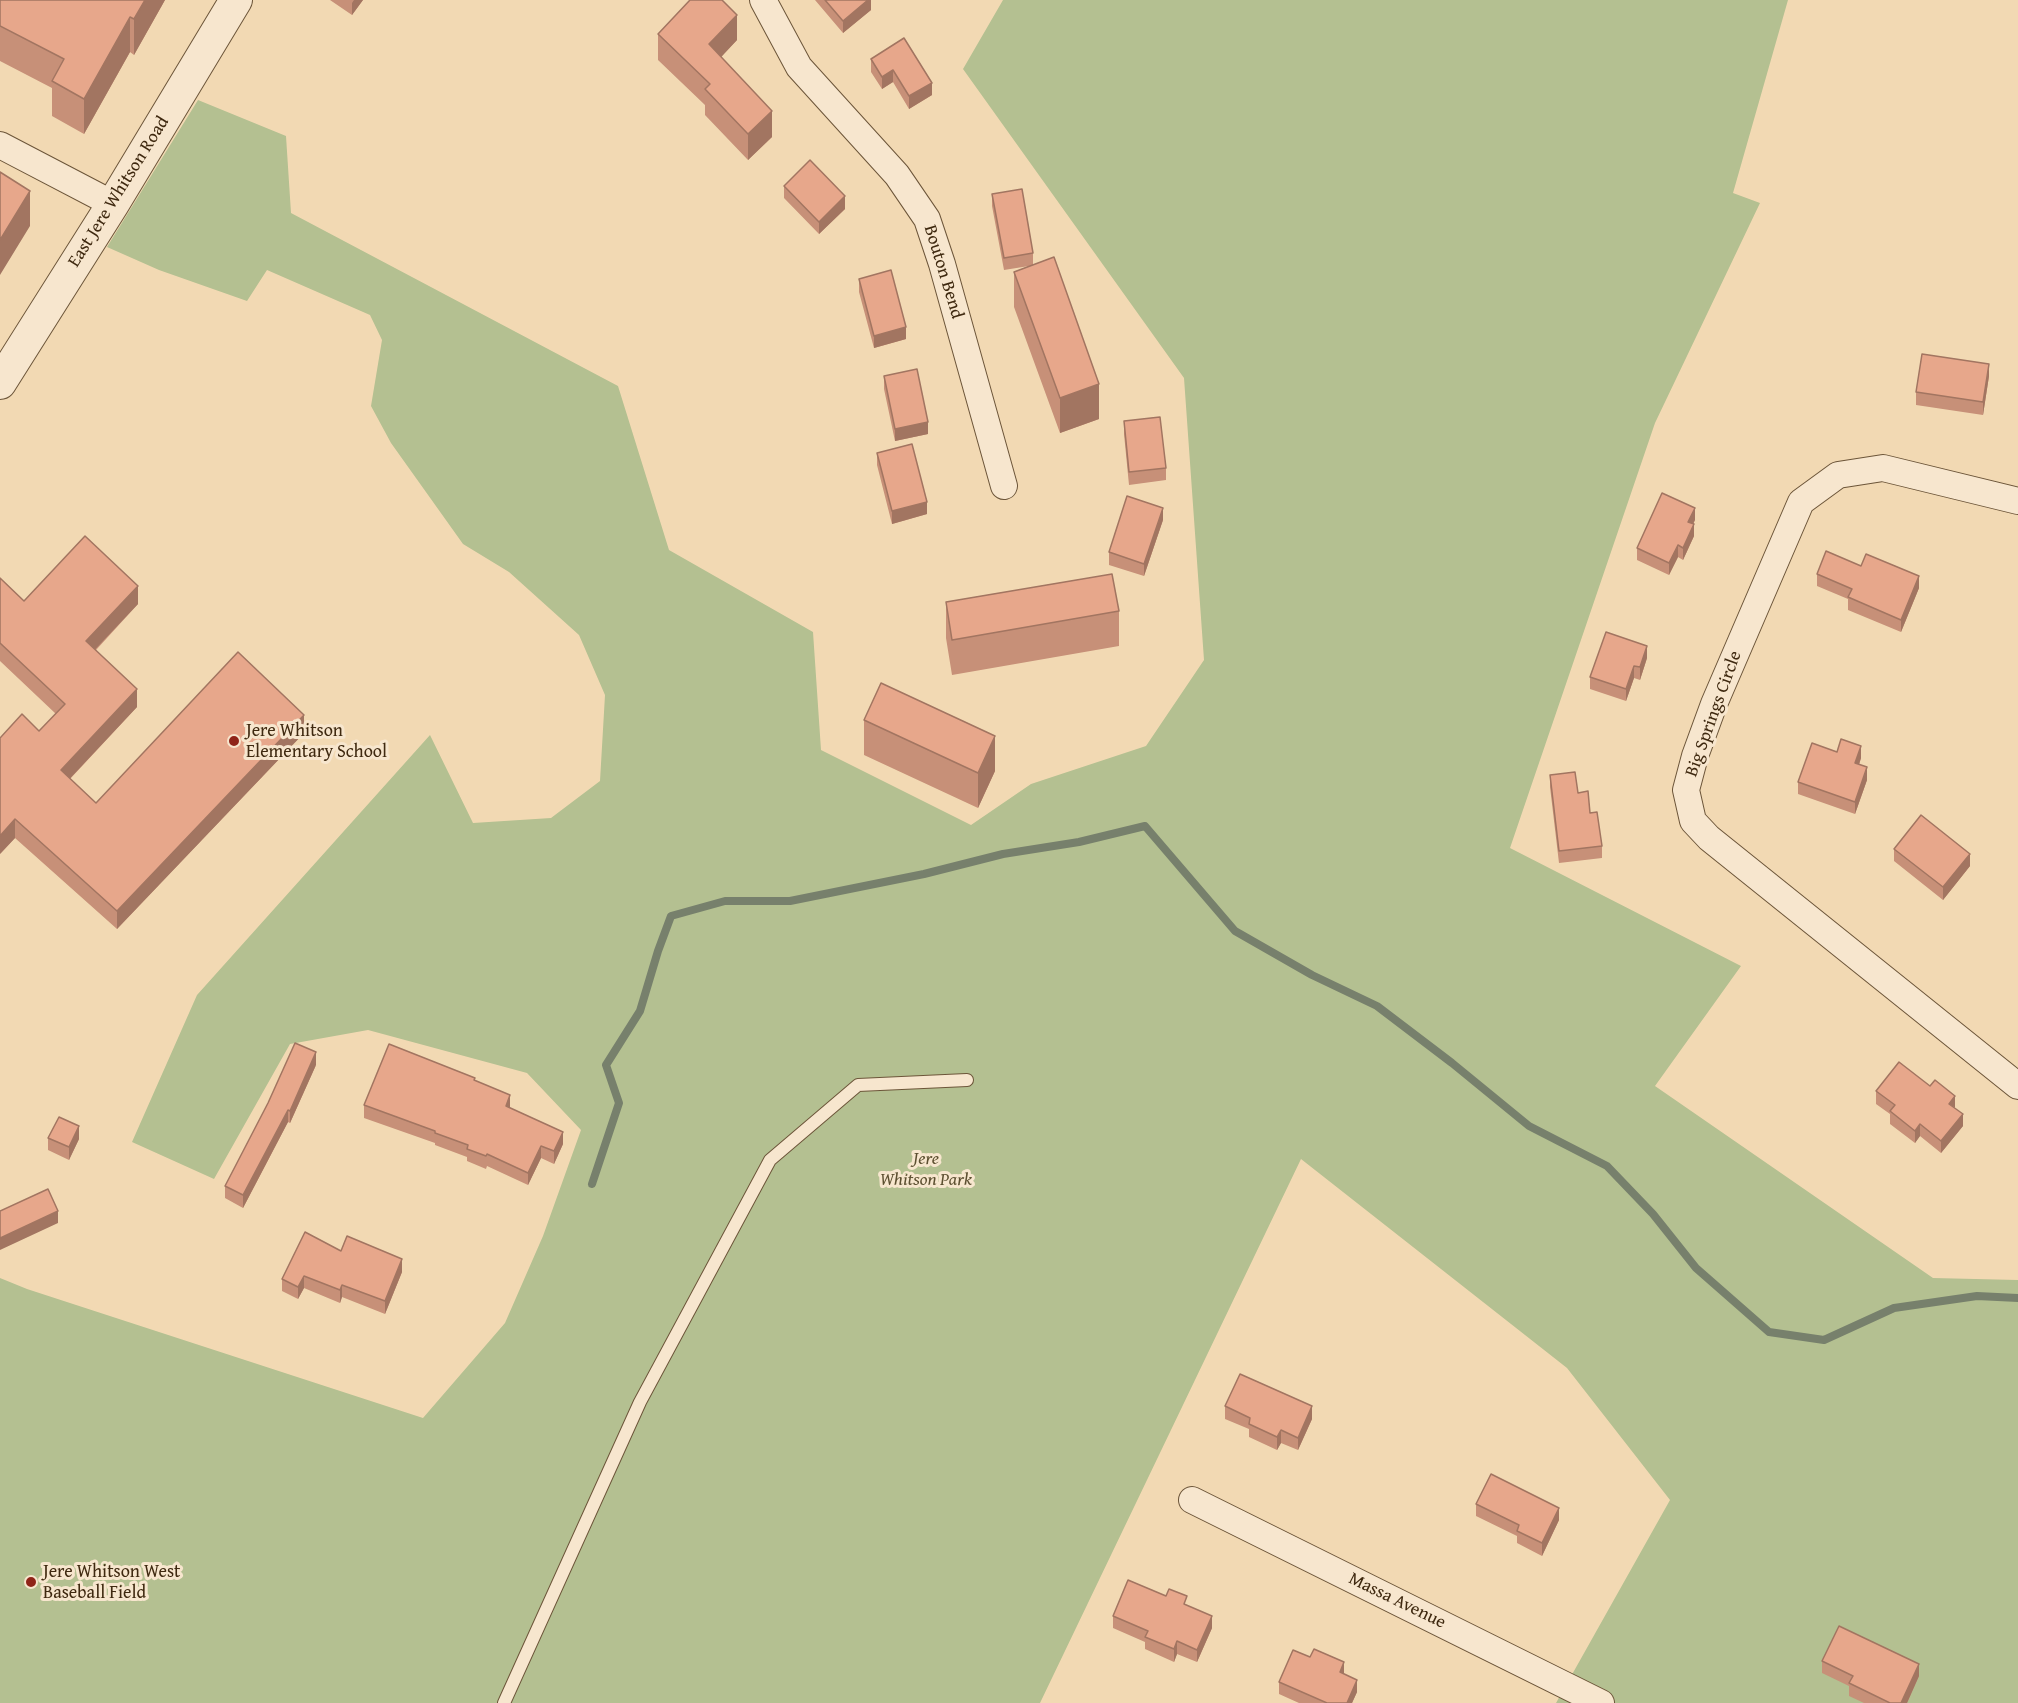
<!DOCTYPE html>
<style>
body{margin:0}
canvas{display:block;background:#f2d9b3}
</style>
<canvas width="2018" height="1703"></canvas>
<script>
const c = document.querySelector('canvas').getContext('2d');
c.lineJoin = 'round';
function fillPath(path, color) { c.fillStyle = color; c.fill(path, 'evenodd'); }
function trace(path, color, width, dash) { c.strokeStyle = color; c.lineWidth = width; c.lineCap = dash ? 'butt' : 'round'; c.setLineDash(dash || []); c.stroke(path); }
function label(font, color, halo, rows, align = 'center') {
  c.font = font + ' "Gentium Book Plus",serif'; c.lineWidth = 6; c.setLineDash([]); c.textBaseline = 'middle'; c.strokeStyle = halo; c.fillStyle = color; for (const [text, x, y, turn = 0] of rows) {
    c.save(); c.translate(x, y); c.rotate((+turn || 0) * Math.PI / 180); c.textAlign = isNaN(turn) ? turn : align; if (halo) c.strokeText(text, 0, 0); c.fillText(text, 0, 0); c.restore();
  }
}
fillPath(new Path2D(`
 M 1003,0 L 1788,0 L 1733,193 L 1760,203 L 1655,423 L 1510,848 L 1741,966 L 1655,1086 L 1933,1278 L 2018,1280 L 2018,1703 L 1556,1703 L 1670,1500 L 1567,1368 L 1301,1159 L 1040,1703 L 0,1703 L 0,1278 L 27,1289 L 423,1418 L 505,1323 L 543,1236 L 581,1130 L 527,1073 L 368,1030 L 290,1044 L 214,1179 L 132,1142 L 197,995 L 430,735 L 473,823 L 551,818 L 600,781 L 605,695 L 579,635 L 509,572 L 463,544 L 391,443 L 371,406 L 382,340 L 370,315 L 267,270 L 247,301 L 159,270 L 107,247 L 198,100 L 286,136 L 291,213 L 618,386 L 669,550 L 813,632 L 821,750 L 971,825 L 1031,784 L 1146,746 L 1204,660 L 1184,378 L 963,69 Z`), '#b4c091');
trace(new Path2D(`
 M 592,1184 L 619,1103 L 606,1065 L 640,1011 L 658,951 L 671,916 L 725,901 L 790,901 L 924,874 L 1003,854 L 1079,842 L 1145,826 L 1235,931 L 1312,975 L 1377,1006 L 1452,1063 L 1529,1126 L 1607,1166 L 1653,1214 L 1696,1268 L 1769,1332 L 1824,1340 L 1894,1308 L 1977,1296 L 2018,1298`), '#77806c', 8);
const service = new Path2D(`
 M 504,1703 L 640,1402 L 770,1160 L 858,1085 L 967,1080`);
const minor = new Path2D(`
 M 763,0 L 799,67 L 897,175 L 927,219 L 942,264 L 1004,486
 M 0,145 L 113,204
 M 2018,501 L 1883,468 L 1838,475 L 1801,502 L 1714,704 L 1695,756 L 1686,790 L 1693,821 L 1709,838 L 2018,1086
 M 1192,1500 L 1601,1703`);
const tertiary = new Path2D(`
 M 0,383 L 113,204 L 236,0`);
trace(service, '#6c5539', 14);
trace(minor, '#6c5539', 28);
trace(tertiary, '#6c5539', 34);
trace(service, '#f7e6ce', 12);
trace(minor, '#f7e6ce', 26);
trace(tertiary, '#f7e6ce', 32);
fillPath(new Path2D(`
 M 0,0 L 165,0 L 134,55 L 130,52 L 84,134 L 52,116 L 52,88 L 0,61 Z
 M 330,0 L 363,0 L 352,15 Z
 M 815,0 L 871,0 L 871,10 L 843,33 Z
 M 658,34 L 737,40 L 721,57 L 772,137 L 748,160 L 705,115 L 705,105 L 658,60 Z
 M 904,38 L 932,95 L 909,109 L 893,82 L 882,89 L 871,72 L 871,59 Z
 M 784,186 L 845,209 L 819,234 L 784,198 Z
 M 992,194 L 1033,253 L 1033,264 L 1099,419 L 1060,433 L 1014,307 L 1014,272 L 1029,266 L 1004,270 L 992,206 Z
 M 859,279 L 906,339 L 874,348 L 859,292 Z
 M 884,376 L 928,434 L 895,441 L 884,389 Z
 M 1989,376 L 1983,415 L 1916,405 L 1916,392 Z
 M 1124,421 L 1166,468 L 1166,480 L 1129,485 L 1124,434 Z
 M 877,453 L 927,514 L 892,524 L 877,465 Z
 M 1163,520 L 1144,576 L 1109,565 L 1109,552 Z
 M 1695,520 L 1693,524 L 1694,536 L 1683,560 L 1678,557 L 1669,575 L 1637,560 L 1637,548 Z
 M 1861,566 L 1919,588 L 1901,632 L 1848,610 L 1848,599 L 1817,586 L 1817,574 Z
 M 0,578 L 24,601 L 138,604 L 96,650 L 137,707 L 70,779 L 96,803 L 304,733 L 117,929 L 15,838 L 0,854 L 39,731 L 56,714 L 0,661 Z
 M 946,602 L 1119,611 L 1119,646 L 952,675 L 946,638 Z
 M 1647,658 L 1640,680 L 1634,678 L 1626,701 L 1590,689 L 1590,677 Z
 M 864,720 L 995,771 L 978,808 L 864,755 Z
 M 1837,752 L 1861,758 L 1859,765 L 1867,780 L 1855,814 L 1798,794 L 1798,782 Z
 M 1550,775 L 1578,793 L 1602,846 L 1602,858 L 1559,863 L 1550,787 Z
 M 1894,849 L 1970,866 L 1943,900 L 1894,861 Z
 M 316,1065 L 290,1123 L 288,1122 L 243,1208 L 225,1198 L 225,1186 Z
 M 475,1081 L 510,1107 L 510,1108 L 563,1144 L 554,1164 L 541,1158 L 528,1185 L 487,1166 L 486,1169 L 467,1161 L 467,1157 L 435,1145 L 435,1143 L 364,1118 L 364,1105 Z
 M 1876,1091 L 1955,1108 L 1963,1126 L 1941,1153 L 1920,1136 L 1915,1143 L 1890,1124 L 1890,1114 L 1876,1104 Z
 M 48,1138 L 79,1139 L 69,1160 L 48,1150 Z
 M 341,1251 L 402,1272 L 385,1314 L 342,1297 L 340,1303 L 304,1288 L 298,1299 L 282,1291 L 282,1279 Z
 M 1225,1406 L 1312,1419 L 1298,1450 L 1281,1443 L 1277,1450 L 1249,1437 L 1249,1429 L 1225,1419 Z
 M 1476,1504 L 1559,1520 L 1542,1556 L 1517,1543 L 1517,1536 L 1476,1516 Z
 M 1187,1605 L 1212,1628 L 1197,1662 L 1177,1654 L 1174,1662 L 1145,1649 L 1145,1642 L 1113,1628 L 1113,1616 Z
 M 1310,1657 L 1344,1674 L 1357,1692 L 1352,1703 L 1299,1703 L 1279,1694 L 1279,1682 Z
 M 1822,1661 L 1919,1676 L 1907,1703 L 1864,1703 L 1849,1696 L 1849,1686 L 1822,1673 Z`), '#c79078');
fillPath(new Path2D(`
 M 145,0 L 165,0 L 134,55 L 134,19 Z
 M 354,0 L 363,0 L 352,15 L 352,3 Z
 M 868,0 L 871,0 L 871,10 L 843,33 L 843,21 Z
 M 737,15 L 737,40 L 709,70 L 709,44 Z
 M 130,17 L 130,52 L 84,134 L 84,99 Z
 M 893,70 L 893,82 L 882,89 L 882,77 Z
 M 932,83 L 932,95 L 909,109 L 909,96 Z
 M 772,111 L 772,137 L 748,160 L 748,134 Z
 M 30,191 L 30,226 L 0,275 L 0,240 Z
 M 845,196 L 845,209 L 819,234 L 819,222 Z
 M 906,327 L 906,339 L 874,348 L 874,336 Z
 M 1989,364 L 1989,376 L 1983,415 L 1983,402 Z
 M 1099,384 L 1099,419 L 1060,433 L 1060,398 Z
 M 928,422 L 928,434 L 895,441 L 895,429 Z
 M 927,502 L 927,514 L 892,524 L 892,511 Z
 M 1163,508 L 1163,520 L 1144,576 L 1144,564 Z
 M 1695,508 L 1695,520 L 1688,534 L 1688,522 Z
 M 1694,524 L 1694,536 L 1683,560 L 1683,548 Z
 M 1678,545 L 1678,557 L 1669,575 L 1669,563 Z
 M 1919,576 L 1919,588 L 1901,632 L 1901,620 Z
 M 138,586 L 138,604 L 86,659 L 86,641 Z
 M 1647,646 L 1647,658 L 1640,680 L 1640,667 Z
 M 1634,666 L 1634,678 L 1626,701 L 1626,689 Z
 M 137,689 L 137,707 L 61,788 L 61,770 Z
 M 304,715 L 304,733 L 117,929 L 117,911 Z
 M 995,736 L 995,771 L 978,808 L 978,773 Z
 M 1861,746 L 1861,758 L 1855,776 L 1855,763 Z
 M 1867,767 L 1867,780 L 1855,814 L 1855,802 Z
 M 15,819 L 15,838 L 0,854 L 0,836 Z
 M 1970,854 L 1970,866 L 1943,900 L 1943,887 Z
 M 316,1052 L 316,1065 L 290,1123 L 290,1111 Z
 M 510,1095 L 510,1107 L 506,1119 L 506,1106 Z
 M 1955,1096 L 1955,1108 L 1949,1104 Z
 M 288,1110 L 288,1122 L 243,1208 L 243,1195 Z
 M 1963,1114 L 1963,1126 L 1941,1153 L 1941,1141 Z
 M 1920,1124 L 1920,1136 L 1915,1143 L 1915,1131 Z
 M 79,1126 L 79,1139 L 69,1160 L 69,1147 Z
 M 563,1132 L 563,1144 L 554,1164 L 554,1151 Z
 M 541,1146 L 541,1158 L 528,1185 L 528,1173 Z
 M 58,1211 L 58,1223 L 0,1250 L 0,1238 Z
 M 402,1259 L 402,1272 L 385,1314 L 385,1301 Z
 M 304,1276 L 304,1288 L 298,1299 L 298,1287 Z
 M 342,1285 L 342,1297 L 340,1303 L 340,1290 Z
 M 1312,1406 L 1312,1419 L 1298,1450 L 1298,1438 Z
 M 1281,1430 L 1281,1443 L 1277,1450 L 1277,1437 Z
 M 1559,1508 L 1559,1520 L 1542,1556 L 1542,1543 Z
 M 1212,1616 L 1212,1628 L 1197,1662 L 1197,1650 Z
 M 1177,1641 L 1177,1654 L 1174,1662 L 1174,1649 Z
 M 1344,1662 L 1344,1675 L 1340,1672 Z
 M 1919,1664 L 1919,1676 L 1907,1703 L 1901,1703 Z
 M 1357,1680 L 1357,1692 L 1352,1703 L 1347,1703 Z`), '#a27561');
const building = new Path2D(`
 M 0,0 L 145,0 L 134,19 L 130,17 L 84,99 L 52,81 L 64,59 L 0,26 Z
 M 690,0 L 722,0 L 737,15 L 709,44 L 772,111 L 748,134 L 705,89 L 710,84 L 658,34 Z
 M 825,0 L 868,0 L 843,21 Z
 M 904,38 L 932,83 L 909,96 L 893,70 L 882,77 L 871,59 Z
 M 810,160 L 845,196 L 819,222 L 784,186 Z
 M 0,172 L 30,191 L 0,240 Z
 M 1022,189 L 1033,253 L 1004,258 L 992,194 Z
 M 1054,257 L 1099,384 L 1060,398 L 1014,272 Z
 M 891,270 L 906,327 L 874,336 L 859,279 Z
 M 1922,354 L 1989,364 L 1983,402 L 1916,392 Z
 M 917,369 L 928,422 L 895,429 L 884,376 Z
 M 1160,417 L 1166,468 L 1129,472 L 1124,421 Z
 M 912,444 L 927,502 L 892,511 L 877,453 Z
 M 1662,493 L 1695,508 L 1688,522 L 1694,524 L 1683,548 L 1678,545 L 1669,563 L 1637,548 Z
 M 1127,496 L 1163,508 L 1144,564 L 1109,552 Z
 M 85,536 L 138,586 L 86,641 L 137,689 L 61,770 L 96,803 L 238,652 L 304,715 L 117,911 L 15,819 L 0,836 L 0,738 L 22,714 L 39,731 L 65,704 L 0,643 L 0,578 L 24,601 Z
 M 1826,551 L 1861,566 L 1866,554 L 1919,576 L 1901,620 L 1848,597 L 1852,589 L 1817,574 Z
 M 1112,574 L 1119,611 L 952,640 L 946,602 Z
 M 1606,632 L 1647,646 L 1640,667 L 1634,666 L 1626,689 L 1590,677 Z
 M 881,683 L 995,736 L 978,773 L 864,720 Z
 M 1841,739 L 1861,746 L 1855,763 L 1867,767 L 1855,802 L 1798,782 L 1812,743 L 1837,752 Z
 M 1575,772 L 1578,793 L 1588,791 L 1590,813 L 1597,812 L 1602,846 L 1559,851 L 1550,775 Z
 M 1921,815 L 1970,854 L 1943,887 L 1894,849 Z
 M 295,1043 L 316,1052 L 290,1111 L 288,1110 L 243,1195 L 225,1186 L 268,1103 Z
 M 389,1044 L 475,1078 L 474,1080 L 510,1095 L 506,1106 L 563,1132 L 554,1151 L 541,1146 L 528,1173 L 487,1154 L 486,1156 L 467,1149 L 468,1145 L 435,1133 L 435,1131 L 364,1105 Z
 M 1899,1062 L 1930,1086 L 1935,1080 L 1955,1096 L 1949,1104 L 1963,1114 L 1941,1141 L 1920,1124 L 1915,1131 L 1890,1111 L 1895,1105 L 1876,1091 Z
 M 59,1117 L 79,1126 L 69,1147 L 48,1138 Z
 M 48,1189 L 58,1211 L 0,1238 L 0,1211 Z
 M 305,1232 L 341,1251 L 347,1236 L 402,1259 L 385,1301 L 342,1285 L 340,1290 L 304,1276 L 298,1287 L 282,1279 Z
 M 1240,1374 L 1312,1406 L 1298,1438 L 1281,1430 L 1277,1437 L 1249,1424 L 1250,1418 L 1225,1406 Z
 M 1491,1474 L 1559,1508 L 1542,1543 L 1517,1531 L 1519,1525 L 1476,1504 Z
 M 1128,1580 L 1166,1596 L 1169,1589 L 1187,1596 L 1184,1604 L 1212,1616 L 1197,1650 L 1177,1641 L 1174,1649 L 1145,1637 L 1148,1631 L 1113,1616 Z
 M 1839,1626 L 1919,1664 L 1901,1703 L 1890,1703 L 1849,1683 L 1853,1676 L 1822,1661 Z
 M 1314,1649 L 1344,1662 L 1340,1672 L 1357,1680 L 1347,1703 L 1327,1703 L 1279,1682 L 1293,1650 L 1310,1657 Z`);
fillPath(building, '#e7a78b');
trace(building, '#a27561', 1.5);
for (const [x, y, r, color] of [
 [234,741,6,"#8f2418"],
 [31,1582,6,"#8f2418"]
]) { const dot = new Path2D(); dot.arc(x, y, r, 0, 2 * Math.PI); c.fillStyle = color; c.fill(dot); trace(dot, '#f7e6ce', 2); }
label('18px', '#3f2910', '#f7e6ce', [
 ["East Jere Whitson Road",119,192,-58],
 ["Bouton Bend",943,272,73],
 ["Big Springs Circle",1714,714,-70],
 ["Massa Avenue",1397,1601,26]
]);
label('18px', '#3f2910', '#f7e6ce', [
 ["Jere Whitson",246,731],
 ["Elementary School",246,752],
 ["Jere Whitson West",43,1572],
 ["Baseball Field",43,1593]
], 'left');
label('italic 18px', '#5c4f30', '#f7e6ce', [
 ["Jere",926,1159],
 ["Whitson Park",926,1180]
]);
</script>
